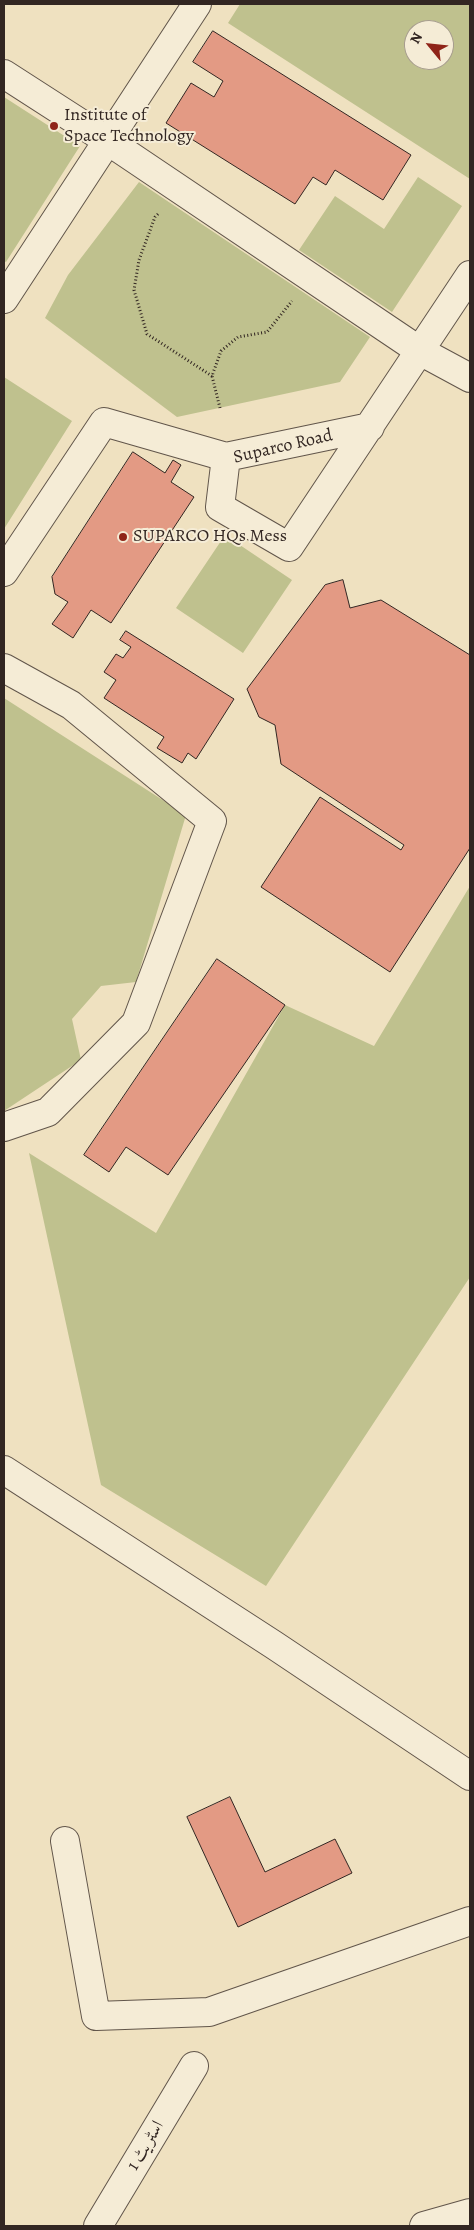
<!DOCTYPE html>
<meta charset="utf-8">
<style>
body{margin:0}
#map{position:relative;width:474px;height:2230px;overflow:hidden;background:#efe1c0;font-family:Alegreya,serif}
canvas{display:block}
.frame{position:absolute;inset:0;border:5px solid #322622;pointer-events:none}
.north{position:absolute;left:404px;top:20px;width:50px;height:50px;box-sizing:border-box;background:#f5ecd6;border:1px solid #a79d8e;border-radius:50%;rotate:298deg;font-size:14px;font-weight:700;line-height:20px;text-align:center;color:#322622}
.north::after{content:'';display:block;margin:auto;width:18px;height:22px;background:#8f2418;clip-path:polygon(50% 0,100% 100%,50% 72%,0 100%)}
</style>
<div id="map">
<canvas width="474" height="2230"></canvas>
<div class="frame"></div>
<div class="north">N</div>
</div>
<script>
const c = document.querySelector('canvas').getContext('2d');
c.lineJoin = 'round';
function fillPath(path, color) { c.fillStyle = color; c.fill(path, 'evenodd'); }
function trace(path, color, width, dash) { c.strokeStyle = color; c.lineWidth = width; c.lineCap = dash ? 'butt' : 'round'; c.setLineDash(dash || []); c.stroke(path); }
function label(font, color, halo, rows, align = 'center') {
  c.font = font + ' Alegreya,Amiri,serif'; c.lineWidth = 4; c.setLineDash([]); c.textBaseline = 'middle'; c.strokeStyle = halo; c.fillStyle = color; for (const [text, x, y, turn = 0] of rows) {
    c.save(); c.translate(x, y); c.rotate((+turn || 0) * Math.PI / 180); c.textAlign = isNaN(turn) ? turn : align; if (halo) c.strokeText(text, 0, 0); c.fillText(text, 0, 0); c.restore();
  }
}
fillPath(new Path2D(`
 M 240,4 L 470,4 L 470,179 L 228,23 ZM 414,30 L 444,30 L 444,60 L 414,60 Z
 M 4,97 L 80,146 L 6,262 L 4,261 Z
 M 418,177 L 462,206 L 392,312 L 299,250 L 335,196 L 384,229 Z
 M 139,182 L 370,337 L 340,382 L 177,417 L 45,318 L 68,275 Z
 M 4,377 L 72,421 L 4,529 Z
 M 225,535 L 292,580 L 243,653 L 176,608 Z
 M 4,698 L 186,815 L 136,982 L 101,986 L 72,1019 L 81,1060 L 4,1111 Z
 M 470,886 L 470,1277 L 266,1586 L 101,1485 L 29,1153 L 156,1233 L 285,1005 L 374,1046 Z`), '#bfc18e');
const building = new Path2D(`
 M 213,31 L 411,155 L 383,200 L 335,170 L 326,185 L 313,177 L 295,204 L 166,123 L 191,83 L 214,97 L 223,81 L 193,62 Z
 M 133,452 L 165,473 L 173,460 L 181,465 L 171,482 L 194,497 L 111,623 L 91,610 L 73,638 L 52,624 L 68,602 L 55,594 L 52,577 Z
 M 343,580 L 350,608 L 381,600 L 470,655 L 470,848 L 390,972 L 261,887 L 320,797 L 401,850 L 404,845 L 281,764 L 275,725 L 259,717 L 247,689 L 325,585 Z
 M 126,631 L 234,699 L 196,759 L 188,753 L 182,763 L 157,748 L 164,737 L 104,698 L 116,680 L 104,672 L 116,654 L 123,658 L 131,647 L 120,640 Z
 M 217,959 L 285,1005 L 168,1175 L 126,1147 L 109,1172 L 84,1155 Z
 M 230,1797 L 265,1872 L 335,1839 L 352,1873 L 238,1927 L 187,1817 Z`);
fillPath(building, '#e39a84');
trace(building, '#322622', 1);
const minor = new Path2D(`
 M 4,74 L 108,141 L 420,351 L 470,378
 M 4,299 L 197,4
 M 370,427 L 226,457 L 220,507 L 289,547 L 470,275
 M 4,572 L 104,422 L 226,457
 M 4,668 L 71,705 L 212,821 L 136,1023 L 48,1112 L 4,1127
 M 4,1470 L 274,1645 L 470,1776
 M 65,1841 L 96,2016 L 209,2012 L 470,1921
 M 98,2226 L 194,2066
 M 424,2226 L 470,2213`);
trace(minor, '#61554a', 30);
trace(new Path2D(`
 M 158,214 L 155,217 L 139,260 L 134,290 L 147,334 L 212,376
 M 220,408 L 212,376 L 221,351 L 238,337 L 267,332 L 292,301`), '#322622', 3, [1, 2.5]);
trace(minor, '#f5ecd6', 28);
for (const [x, y, r, color] of [
 [54,126,5,"#8f2418"],
 [123,537,5,"#8f2418"]
]) { const dot = new Path2D(); dot.arc(x, y, r, 0, 2 * Math.PI); c.fillStyle = color; c.fill(dot); trace(dot, '#f5ecd6', 2); }
label('18px', '#322622', '#f5ecd6', [
 ["Institute of",64,116],
 ["Space Technology",64,137],
 ["SUPARCO HQs Mess",133,537]
], 'left');
label('18px', '#322622', '#f5ecd6', [
 ["Suparco Road",283,447,-13],
 ["اسٹریٹ 1",146,2146,-59]
]);
</script>
